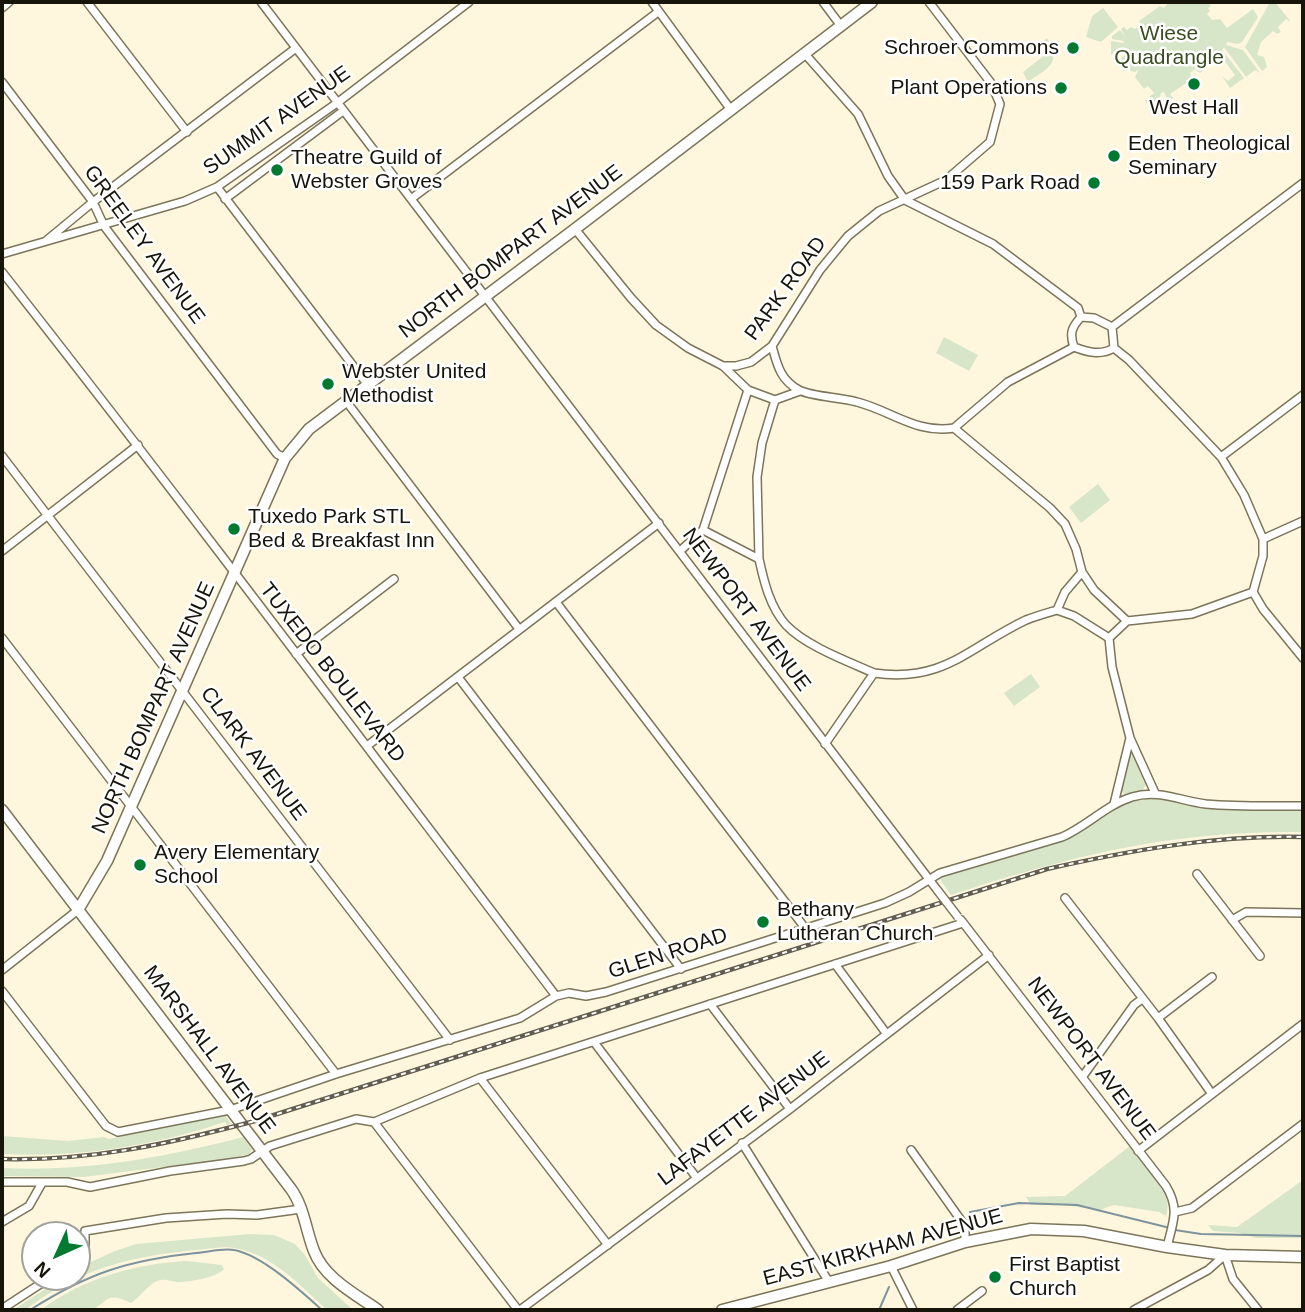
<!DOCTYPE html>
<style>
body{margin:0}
#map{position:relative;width:1305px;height:1312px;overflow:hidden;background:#fef7de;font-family:Helvetica,sans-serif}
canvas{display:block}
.frame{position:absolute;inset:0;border:4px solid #17140a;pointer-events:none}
.north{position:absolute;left:21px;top:1221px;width:70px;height:70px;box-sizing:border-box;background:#fff;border:2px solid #a2a19d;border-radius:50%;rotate:225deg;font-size:19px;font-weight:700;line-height:28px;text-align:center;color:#17140a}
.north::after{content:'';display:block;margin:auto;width:24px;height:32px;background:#007a30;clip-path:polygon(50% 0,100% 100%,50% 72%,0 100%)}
</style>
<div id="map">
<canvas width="1305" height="1312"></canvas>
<div class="frame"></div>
<div class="north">N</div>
</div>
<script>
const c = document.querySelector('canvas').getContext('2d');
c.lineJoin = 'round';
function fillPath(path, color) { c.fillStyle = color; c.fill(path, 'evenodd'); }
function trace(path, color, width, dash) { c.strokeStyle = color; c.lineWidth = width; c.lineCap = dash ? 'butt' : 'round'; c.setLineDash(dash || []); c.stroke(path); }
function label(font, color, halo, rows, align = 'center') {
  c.font = font + ' Helvetica,sans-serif'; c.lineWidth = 5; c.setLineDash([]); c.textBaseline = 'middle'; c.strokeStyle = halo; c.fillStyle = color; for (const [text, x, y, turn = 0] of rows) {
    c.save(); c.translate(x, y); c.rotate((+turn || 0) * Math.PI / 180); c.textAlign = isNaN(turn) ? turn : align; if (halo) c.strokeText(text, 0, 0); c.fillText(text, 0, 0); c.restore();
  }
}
fillPath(new Path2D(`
 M 1169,2 L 1207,2 L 1211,6 L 1208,8 L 1210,11 L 1207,14 L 1212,20 L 1220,19 L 1227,28 L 1253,9 L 1258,17 L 1242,42 L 1238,44 L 1227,42 L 1226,45 L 1243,50 L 1260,73 L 1255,70 L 1246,77 L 1224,47 L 1222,50 L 1244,78 L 1230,88 L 1222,76 L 1228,81 L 1235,75 L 1221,56 L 1216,59 L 1212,57 L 1206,61 L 1208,67 L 1200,73 L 1195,69 L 1190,73 L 1192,79 L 1170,94 L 1173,98 L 1168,101 L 1164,92 L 1161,93 L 1158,104 L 1147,103 L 1145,100 L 1154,93 L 1148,86 L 1144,89 L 1135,77 L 1139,69 L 1135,72 L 1131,71 L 1121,58 L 1125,55 L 1120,48 L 1111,55 L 1111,41 L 1123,43 L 1124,41 L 1112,39 L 1112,36 L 1120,30 L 1125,37 L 1121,29 L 1124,27 L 1127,30 L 1131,27 L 1135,29 L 1141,25 L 1139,21 L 1160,6 L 1164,8 Z
 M 1270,2 L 1275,2 L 1291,22 L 1286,19 L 1278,27 L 1281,32 L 1277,34 L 1273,31 L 1261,42 L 1257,55 L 1264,57 L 1267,67 L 1262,71 L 1245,47 Z
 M 1103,8 L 1118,27 L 1101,42 L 1086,37 L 1092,16 Z
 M 1047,38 C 1062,64 1049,67 1028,82 L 1023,72 L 1045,55 L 1038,45 Z
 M 944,337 L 978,355 L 969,371 L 936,353 Z
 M 1098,484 L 1110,500 L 1081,523 L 1069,507 Z
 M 1031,674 L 1040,687 L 1014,706 L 1004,693 Z
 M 1132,752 L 1147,783 L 1142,791 L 1124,794 L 1120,790 L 1129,754 Z
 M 1153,797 L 1230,810 L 1303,808 L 1303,832 C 1176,830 1071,855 951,895 L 939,878 L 944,874 L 1067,839 L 1121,805 Z
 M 225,1115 L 231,1124 L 227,1125 L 225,1122 C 153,1146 78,1158 2,1154 L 2,1136 L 68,1141 L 104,1137 L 109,1139 Z
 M 243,1137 L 252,1150 L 249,1154 L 233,1158 L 84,1177 L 2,1176 L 2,1168 C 86,1172 162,1158 243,1137 Z
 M 1130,1146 C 1144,1165 1175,1191 1166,1216 L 1159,1212 L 1114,1205 L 1100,1210 L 1064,1205 L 1031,1205 L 1026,1197 L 1065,1196 Z
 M 1303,1180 L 1303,1238 L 1256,1238 L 1240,1233 L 1213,1231 L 1208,1225 L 1237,1227 Z
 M 250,1234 L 274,1235 L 295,1244 L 305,1255 L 318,1278 L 353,1310 L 327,1310 C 297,1283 268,1249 225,1247 C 144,1255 93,1260 25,1310 L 13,1310 L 64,1277 L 77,1277 L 78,1268 L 115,1251 L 136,1244 Z
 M 187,1261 L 222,1265 L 224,1269 C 216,1278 190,1282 177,1282 C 172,1282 166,1279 161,1280 C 149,1282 141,1297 131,1303 C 106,1291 110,1301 91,1310 C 82,1312 52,1310 41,1310 C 81,1279 137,1263 187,1261 Z`), '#d7e5c9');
trace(new Path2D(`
 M 970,1212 L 1019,1203 L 1077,1205 L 1170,1228
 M 1175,1230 L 1201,1234 L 1303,1236
 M 30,1310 C 88,1273 129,1260 196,1253 C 208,1252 223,1248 234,1250 C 262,1255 301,1291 322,1310
 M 879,1310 L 889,1287`), '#7d949e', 2);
const street = new Path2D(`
 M 87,2 L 187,132
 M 261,2 L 938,891
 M 652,2 L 731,110
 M 823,2 L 841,26
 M 2,8 L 9,2
 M 805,54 L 858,114 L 888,176 L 905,200 L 993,244 L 1078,308 L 1081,317
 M 2,82 L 93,202 L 104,226 L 277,454 L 285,458
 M 217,187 L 367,384
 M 225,199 L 343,111
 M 411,199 L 658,12
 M 575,229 L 631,298 L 656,325 L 688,348 L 723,366 L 748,390 L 703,530
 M 47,240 L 93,202 L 296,48
 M 2,254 L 185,201 L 217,187 L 337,103 L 469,2
 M 2,272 C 190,511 372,754 556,996
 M 1081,317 C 1072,327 1069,333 1074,347 C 1087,352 1100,356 1114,348
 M 1081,317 L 1094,318 L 1112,327
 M 1112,327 L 1303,183
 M 1112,327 L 1114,348
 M 772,346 C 777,364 780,380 799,390 C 813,397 840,397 857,402 C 892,411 916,434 954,428 L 1050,508 L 1065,524 L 1076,549 L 1082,572 L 1094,590 L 1127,621
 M 1114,348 L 1129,360 L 1221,457 L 1244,495 L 1263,539 L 1263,556 L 1253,592
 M 723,366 L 736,366 L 751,362 L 772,346 L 820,270 L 848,236 L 879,211 L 946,180 L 990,142 L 1000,104 L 991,83 L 929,2
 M 748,390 L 775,400
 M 775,400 L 800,391
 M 346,401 L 519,629
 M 954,428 L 1008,382 L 1074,347
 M 2,456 L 450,1040
 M 1221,457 L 1303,395
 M 1263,539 L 1303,521
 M 2,551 L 138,445
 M 680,551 L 703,530 L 759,559 C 764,582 770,607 786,625 C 806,646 847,661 874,673
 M 759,559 L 757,477 L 762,443 L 775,400
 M 1253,592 L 1263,609 L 1303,658
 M 556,602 L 805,928
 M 1057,610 L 1074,616 L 1109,638 L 1112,667 L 1130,738 L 1114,804
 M 2,638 L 336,1074
 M 1109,638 L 1127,621 L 1192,614 L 1253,592
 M 296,654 L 394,579
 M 458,677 L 681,969
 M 1130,738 L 1155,793
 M 825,744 L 874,673 C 944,683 969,647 1026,620 C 1036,616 1047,613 1057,610 L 1065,592 L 1082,572
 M 367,746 L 659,523
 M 1197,874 L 1260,956
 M 1065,898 L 1158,1018 L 1212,1094
 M 961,920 L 1166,1186 C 1180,1209 1173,1222 1167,1247
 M 1232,920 L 1246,912 L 1303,913
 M 835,964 L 886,1033
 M 2,970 L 78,910
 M 2,991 L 106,1126 L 118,1132 L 230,1110 L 336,1074 L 520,1018 L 556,996 L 569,993 L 586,996 L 606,992 L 885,903 L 909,892 L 940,873 L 1062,837 C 1087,826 1106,805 1132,797 C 1159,789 1180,801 1206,804 C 1239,807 1271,806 1303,806
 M 710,1004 L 790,1109
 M 1158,1018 L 1212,977
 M 594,1042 L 696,1177
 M 1083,1076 L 1134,1005 L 1142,999
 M 480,1078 L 608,1245
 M 374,1122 L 518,1310
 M 742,1143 L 829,1282
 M 911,1150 L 965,1226 L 965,1242
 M 1138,1151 L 1303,1024
 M 2,1182 L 67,1182 L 90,1187 L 170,1171 L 244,1161 L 251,1159 L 270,1146 L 356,1119 L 374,1122 L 480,1078 L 963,923
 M 1175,1212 L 1192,1208 L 1303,1124
 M 2,1222 L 29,1206 L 42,1183
 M 77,1262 L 85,1257 L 85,1231 L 166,1218 L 227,1214 L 257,1215 L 301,1209
 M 891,1266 L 913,1310
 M 2,1309 L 51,1277
 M 520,1310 L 790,1109 L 989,955
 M 957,1310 L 982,1291
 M 1134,1310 L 1208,1270 L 1225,1255 L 1233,1279 L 1258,1310`);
const secondary = new Path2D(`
 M 2,810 L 291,1189 C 304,1207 306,1231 314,1251 C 324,1278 355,1294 378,1310
 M 78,910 L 107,861 L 285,458 L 309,429 L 575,229 L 872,2
 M 722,1310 L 891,1266 L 965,1242 L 1031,1229 L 1084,1231 L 1167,1247 L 1225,1255 L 1303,1257`);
trace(street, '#7c7559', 10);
trace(secondary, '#7c7559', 13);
trace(street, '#fff', 7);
trace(secondary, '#fff', 10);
const rail = new Path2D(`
 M 2,1159 C 93,1161 168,1144 255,1121 L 1047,869 C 1132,850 1216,835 1303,837`);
trace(rail, '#625d4e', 4.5);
trace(rail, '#fff', 2, [5]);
const streetBridge = new Path2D(`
 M 938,891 L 958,917`);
trace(streetBridge, '#7c7559', 10, []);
trace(streetBridge, '#fff', 7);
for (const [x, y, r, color] of [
 [1073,48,7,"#007a30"],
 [1194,84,7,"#007a30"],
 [1061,88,7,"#007a30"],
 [1114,156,7,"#007a30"],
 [277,170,7,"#007a30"],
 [1094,183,7,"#007a30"],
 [328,384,7,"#007a30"],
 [234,529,7,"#007a30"],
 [140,865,7,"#007a30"],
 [763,922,7,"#007a30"],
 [995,1277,7,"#007a30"]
]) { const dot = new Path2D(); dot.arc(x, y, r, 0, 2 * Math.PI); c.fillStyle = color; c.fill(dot); trace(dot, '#fff', 2.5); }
label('21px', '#3a4d20', '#fff', [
 ["Wiese",1169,34],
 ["Quadrangle",1169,58]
]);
label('21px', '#17140a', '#fff', [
 ["Schroer Commons",1059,48,"right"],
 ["Plant Operations",1047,88,"right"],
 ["West Hall",1194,108,"center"],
 ["Eden Theological",1128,144],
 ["Seminary",1128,168],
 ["Theatre Guild of",291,158],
 ["Webster Groves",291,182],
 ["159 Park Road",1080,183,"right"],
 ["Webster United",342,372],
 ["Methodist",342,396],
 ["Tuxedo Park STL",248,517],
 ["Bed & Breakfast Inn",248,541],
 ["Avery Elementary",154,853],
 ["School",154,877],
 ["Bethany",777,910],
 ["Lutheran Church",777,934],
 ["First Baptist",1009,1265],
 ["Church",1009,1289]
], 'left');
label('21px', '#17140a', '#fff', [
 ["SUMMIT AVENUE",277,121,-35],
 ["GREELEY AVENUE",144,245,54],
 ["NORTH BOMPART AVENUE",511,252,-37],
 ["PARK ROAD",786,289,-54],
 ["NEWPORT AVENUE",746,610,53],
 ["TUXEDO BOULEVARD",332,673,52],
 ["NORTH BOMPART AVENUE",154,708,-66],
 ["CLARK AVENUE",253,754,53],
 ["GLEN ROAD",668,954,-18],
 ["MARSHALL AVENUE",209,1050,53],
 ["NEWPORT AVENUE",1091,1059,53],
 ["LAFAYETTE AVENUE",744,1119,-37],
 ["EAST KIRKHAM AVENUE",883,1248,-15]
]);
</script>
